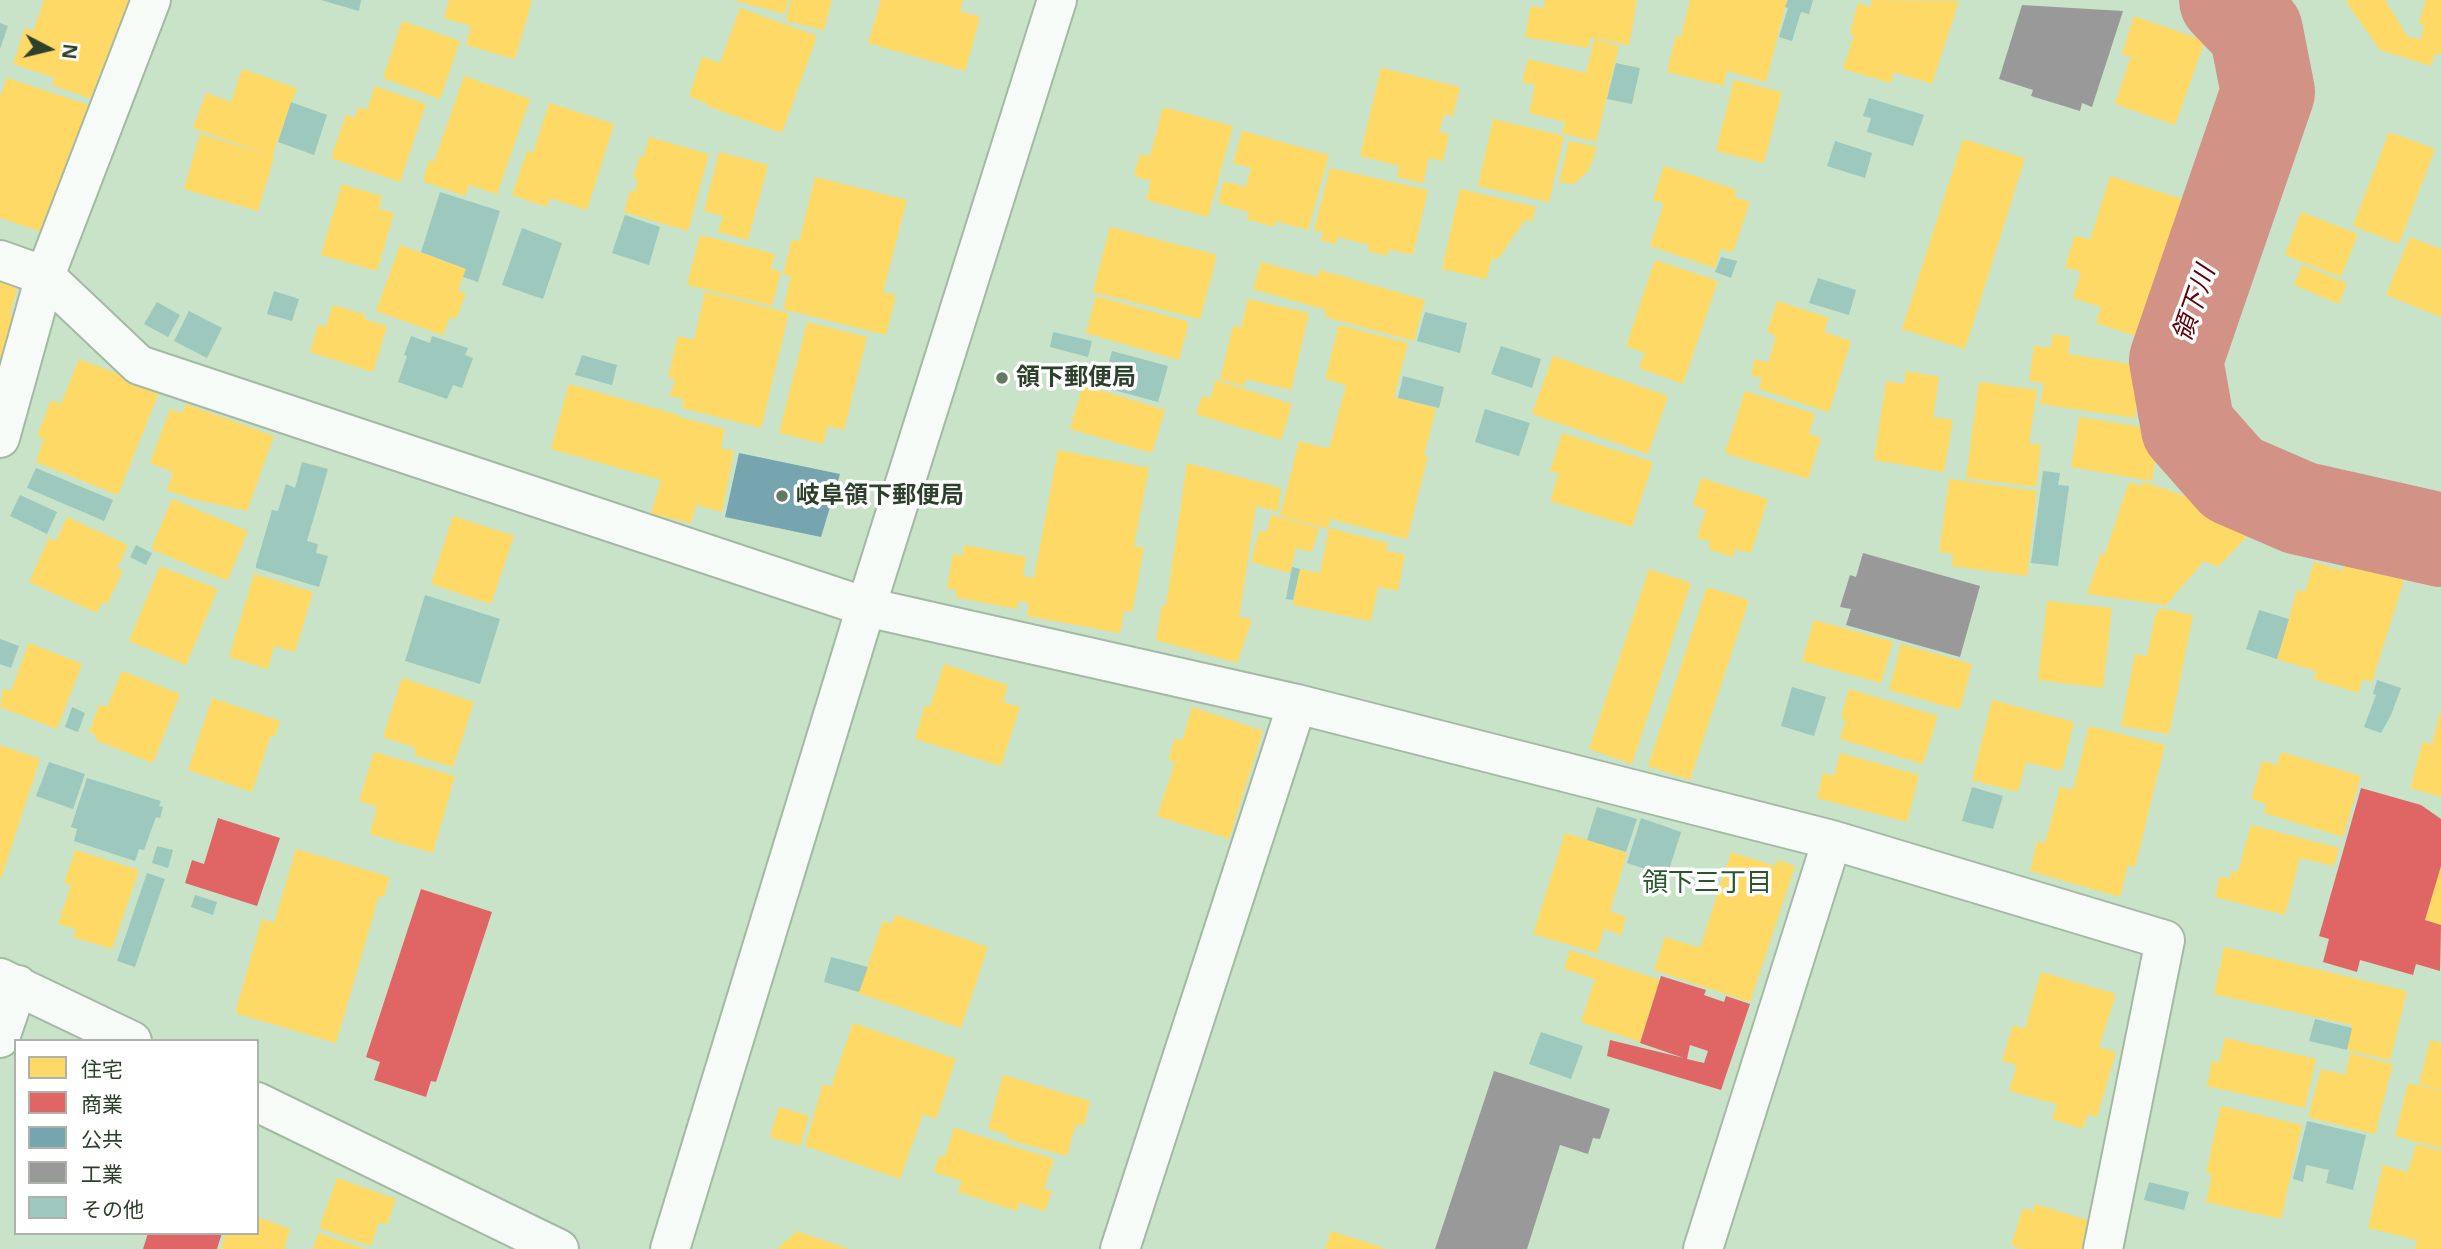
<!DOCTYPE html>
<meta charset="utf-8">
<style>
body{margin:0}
#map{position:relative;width:2441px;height:1249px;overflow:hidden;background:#c8e3c8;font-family:"Open Sans","Noto Sans JP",sans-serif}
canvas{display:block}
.legend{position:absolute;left:14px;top:1039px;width:245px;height:196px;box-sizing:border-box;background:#fff;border:2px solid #abb3ab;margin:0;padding:9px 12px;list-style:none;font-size:21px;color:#2c402c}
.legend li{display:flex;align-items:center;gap:14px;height:35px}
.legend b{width:35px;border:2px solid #abb3ab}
.north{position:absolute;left:14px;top:14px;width:70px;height:70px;-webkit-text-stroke:5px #fff;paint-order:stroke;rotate:97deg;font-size:19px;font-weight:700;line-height:28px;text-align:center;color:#2c402c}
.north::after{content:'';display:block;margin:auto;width:24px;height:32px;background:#2c402c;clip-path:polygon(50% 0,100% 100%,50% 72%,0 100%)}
</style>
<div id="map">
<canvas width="2441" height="1249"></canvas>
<ul class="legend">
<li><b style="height:19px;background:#ffd966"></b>住宅</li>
<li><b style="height:19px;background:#e06666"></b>商業</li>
<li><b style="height:19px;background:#76a5af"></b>公共</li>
<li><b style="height:19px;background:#999"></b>工業</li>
<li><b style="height:19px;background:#9cc8be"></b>その他</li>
</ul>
<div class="north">N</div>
</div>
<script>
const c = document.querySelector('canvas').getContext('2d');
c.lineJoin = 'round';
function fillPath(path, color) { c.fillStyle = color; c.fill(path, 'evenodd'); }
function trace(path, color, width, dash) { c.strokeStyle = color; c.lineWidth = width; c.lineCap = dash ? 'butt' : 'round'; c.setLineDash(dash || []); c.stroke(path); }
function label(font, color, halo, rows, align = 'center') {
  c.font = font + ' "Open Sans","Noto Sans JP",sans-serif'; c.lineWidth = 7; c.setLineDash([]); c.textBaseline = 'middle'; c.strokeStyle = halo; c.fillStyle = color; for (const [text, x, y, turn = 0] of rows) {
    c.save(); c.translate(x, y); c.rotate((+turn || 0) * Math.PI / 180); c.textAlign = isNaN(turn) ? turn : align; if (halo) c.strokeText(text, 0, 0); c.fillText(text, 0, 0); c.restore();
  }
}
fillPath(new Path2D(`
 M 44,0 L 129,0 L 95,100 L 52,85 L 55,78 L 13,64 L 25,28 L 33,31 Z
 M 449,0 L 532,0 L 515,59 L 466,45 L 471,26 L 444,18 Z
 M 733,0 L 788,0 L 785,14 Z
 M 791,0 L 832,0 L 824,30 L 786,21 Z
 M 881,0 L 963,0 L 960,11 L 980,17 L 965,71 L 868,43 Z
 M 1545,0 L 1637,0 L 1629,45 L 1590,38 L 1588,48 L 1525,37 L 1531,6 L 1544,8 Z
 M 1690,0 L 1787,0 L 1766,82 L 1727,71 L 1723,86 L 1667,72 L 1676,36 L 1681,37 Z
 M 1872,0 L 1959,1 L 1932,84 L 1894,72 L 1891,83 L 1843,69 L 1854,35 L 1850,33 L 1858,3 L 1870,7 Z
 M 2349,0 L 2385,0 L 2408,37 L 2421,39 L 2424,25 L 2419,23 L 2426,0 L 2441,0 L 2441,54 L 2435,53 L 2431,66 L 2380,50 L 2346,2 Z
 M 740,8 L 817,36 L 782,133 L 707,106 L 708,104 L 689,96 L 702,57 L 720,63 Z
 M 2134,16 L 2205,41 L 2175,125 L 2115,104 L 2131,57 L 2122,54 Z
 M 402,21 L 460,41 L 440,99 L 383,78 Z
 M 1594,40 L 1619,46 L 1596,142 L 1562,133 L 1565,122 L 1529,113 L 1535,85 L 1522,82 L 1528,59 L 1586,73 Z
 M 1381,68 L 1460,87 L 1453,116 L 1444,114 L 1439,132 L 1449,134 L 1443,161 L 1429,158 L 1423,183 L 1397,177 L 1399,166 L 1360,156 Z
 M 242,69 L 297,88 L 272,156 L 274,157 L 258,211 L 184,189 L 200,134 L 266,154 L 193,128 L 206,93 L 231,102 Z
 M 464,76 L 530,99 L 497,194 L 469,185 L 465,196 L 423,181 L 429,160 L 434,162 Z
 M 7,78 L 95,107 L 52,235 L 0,218 L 0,97 Z
 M 1734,80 L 1782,92 L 1764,163 L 1716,151 Z
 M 375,86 L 426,104 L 400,182 L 331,158 L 346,115 L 355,118 L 359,107 L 367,110 Z
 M 549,103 L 614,124 L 587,210 L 550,198 L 547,207 L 512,195 L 527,151 L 533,153 Z
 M 1163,107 L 1233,126 L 1208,217 L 1146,200 L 1151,181 L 1134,176 L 1140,154 L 1150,156 Z
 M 1493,119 L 1564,136 L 1549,202 L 1478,186 Z
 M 1242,131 L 1329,155 L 1308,230 L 1275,221 L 1274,227 L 1247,219 L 1249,212 L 1218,203 L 1224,181 L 1246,187 L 1251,168 L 1233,163 Z
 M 2389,132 L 2435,149 L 2399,244 L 2353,226 Z
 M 649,137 L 709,154 L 688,231 L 624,212 L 630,191 L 635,192 L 638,179 L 633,178 L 640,156 L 644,157 Z
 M 1963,139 L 2025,158 L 1965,349 L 1902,329 Z
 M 1569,141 L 1597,147 L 1589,170 L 1574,184 L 1559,182 Z
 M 719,152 L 768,165 L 748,240 L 718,232 L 723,216 L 704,211 Z
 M 1664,166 L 1737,190 L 1734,197 L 1750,202 L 1733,252 L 1721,249 L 1715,268 L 1650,246 L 1664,203 L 1653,200 Z
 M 1330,168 L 1428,190 L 1413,255 L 1389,249 L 1387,256 L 1368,251 L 1369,245 L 1338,237 L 1336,244 L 1321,240 L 1323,232 L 1314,230 Z
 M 2110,176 L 2182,199 L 2163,261 L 2170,263 L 2147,331 L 2142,330 L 2139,337 L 2096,323 L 2101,307 L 2073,298 L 2081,272 L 2065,267 L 2075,235 L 2090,240 Z
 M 815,177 L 907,200 L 883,292 L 896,295 L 886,335 L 783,309 L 791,276 L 783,274 L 792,239 L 799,242 Z
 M 342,184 L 382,196 L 379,209 L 394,213 L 377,271 L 321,255 Z
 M 1460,189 L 1536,207 L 1532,221 L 1525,220 L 1498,259 L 1492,259 L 1486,279 L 1442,269 Z
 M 2301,212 L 2358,234 L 2341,277 L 2285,255 Z
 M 1110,227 L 1217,255 L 1200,319 L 1093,292 Z
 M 700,235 L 775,254 L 771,269 L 781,272 L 772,306 L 687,285 Z
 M 2410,237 L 2441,249 L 2441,317 L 2386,295 Z
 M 400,245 L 466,269 L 458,291 L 466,293 L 456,319 L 450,317 L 443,335 L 376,311 Z
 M 0,258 L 24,265 L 10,314 L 17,316 L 0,367 Z
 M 1655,260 L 1718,281 L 1683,384 L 1639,368 L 1645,353 L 1626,346 Z
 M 1261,262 L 1317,277 L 1320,270 L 1425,300 L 1414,341 L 1325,317 L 1326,310 L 1253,289 Z
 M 2302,265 L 2347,283 L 2339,304 L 2294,285 Z
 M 705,292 L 789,313 L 761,428 L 682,408 L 684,399 L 670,396 L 675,379 L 668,377 L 678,336 L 694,340 Z
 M 1096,296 L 1189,322 L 1179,360 L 1086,333 Z
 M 1248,299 L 1309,313 L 1291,390 L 1246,379 L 1244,386 L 1220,379 L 1233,326 L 1241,328 Z
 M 1777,301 L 1829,318 L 1824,332 L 1851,341 L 1829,412 L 1759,389 L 1762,378 L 1751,375 L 1755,359 L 1768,363 L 1776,336 L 1767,332 Z
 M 333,305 L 366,315 L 364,319 L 387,326 L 373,372 L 310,352 L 318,325 L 326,327 Z
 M 807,322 L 867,337 L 844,430 L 828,426 L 823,444 L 779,433 Z
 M 1339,325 L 1408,343 L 1394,397 L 1436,408 L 1424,455 L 1428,456 L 1407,539 L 1330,519 L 1328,529 L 1280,516 L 1299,441 L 1329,449 L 1346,385 L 1325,379 Z
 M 2052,334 L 2070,337 L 2068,354 L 2142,366 L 2135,418 L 2040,404 L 2044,383 L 2029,381 L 2034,346 L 2051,348 Z
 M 1553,356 L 1668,396 L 1648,454 L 1532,414 Z
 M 79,359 L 160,390 L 118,495 L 36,462 L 44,439 L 37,436 L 51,400 L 61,404 Z
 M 1906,371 L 1939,377 L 1933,417 L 1953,420 L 1944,472 L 1874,460 L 1886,381 L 1904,384 Z
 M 1216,380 L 1292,404 L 1281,440 L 1196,414 L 1202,396 L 1210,399 Z
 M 1979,382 L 2037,390 L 2029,443 L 2041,445 L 2036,487 L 1966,478 Z
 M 569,384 L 679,415 L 679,417 L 725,429 L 721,448 L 734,451 L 722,512 L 696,505 L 691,523 L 651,514 L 661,480 L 551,449 Z
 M 1083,385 L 1165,410 L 1152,453 L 1070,429 Z
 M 1745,391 L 1815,414 L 1809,434 L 1821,438 L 1808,479 L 1725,453 Z
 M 186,404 L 274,436 L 247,511 L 193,499 L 167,490 L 173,472 L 150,463 L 170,409 L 182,413 Z
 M 2079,417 L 2160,430 L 2152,481 L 2071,467 Z
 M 1562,433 L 1653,462 L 1632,527 L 1550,501 L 1559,473 L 1550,471 Z
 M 1058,450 L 1149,468 L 1134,546 L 1144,548 L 1132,612 L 1124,611 L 1120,633 L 1027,616 L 1029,603 L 1019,601 L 1017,609 L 955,597 L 957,590 L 947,588 L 953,554 L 963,556 L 964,545 L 1026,557 L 1023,576 L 1034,578 Z
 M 1187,463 L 1281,488 L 1278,512 L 1256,506 L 1239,617 L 1252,619 L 1237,663 L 1156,640 L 1162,605 L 1166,606 Z
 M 1701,478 L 1768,499 L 1751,553 L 1735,549 L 1733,557 L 1708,549 L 1711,542 L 1697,537 L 1706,510 L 1693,505 Z
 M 1949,479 L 2037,491 L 2027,576 L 1952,566 L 1953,554 L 1939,552 Z
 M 2129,482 L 2141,486 L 2143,482 L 2243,515 L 2257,526 L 2218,567 L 2204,561 L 2166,605 L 2087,594 L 2101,553 L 2105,554 Z
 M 172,499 L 248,531 L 227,581 L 151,549 Z
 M 1271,515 L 1319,528 L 1312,552 L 1296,548 L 1290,573 L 1251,562 L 1259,531 L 1267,532 Z
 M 453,516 L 514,536 L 491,604 L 431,584 Z
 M 67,517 L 128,545 L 117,569 L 123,571 L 107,604 L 102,602 L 97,613 L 29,582 L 49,538 L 56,541 Z
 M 1329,528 L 1388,543 L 1386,551 L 1405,554 L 1398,591 L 1378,587 L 1371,621 L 1293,605 L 1300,569 L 1320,573 Z
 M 2314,562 L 2343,571 L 2345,562 L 2404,580 L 2372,682 L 2363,679 L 2358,693 L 2314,679 L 2316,671 L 2277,659 L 2297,590 L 2305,592 Z
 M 160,566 L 218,589 L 186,665 L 129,641 Z
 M 1649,569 L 1691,583 L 1632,764 L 1589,749 Z
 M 254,574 L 313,592 L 295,652 L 274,646 L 268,669 L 229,657 Z
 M 1707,587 L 1749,600 L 1690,780 L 1648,766 Z
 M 2047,601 L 2112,608 L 2103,688 L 2038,680 Z
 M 2159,608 L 2193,615 L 2169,734 L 2121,726 L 2135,654 L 2147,656 L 2156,612 L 2159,613 Z
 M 1814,620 L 1893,642 L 1881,683 L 1802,661 Z
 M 29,643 L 82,664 L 57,729 L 0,707 L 3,689 L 11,691 Z
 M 1901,644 L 1972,664 L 1960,710 L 1889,690 Z
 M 944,664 L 1008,685 L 1003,702 L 1020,707 L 1001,766 L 915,739 L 925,705 L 930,707 Z
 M 122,671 L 180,694 L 153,763 L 95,740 L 97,736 L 89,732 L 99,705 L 107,707 Z
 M 402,678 L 474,702 L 453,767 L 414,755 L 416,748 L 383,737 Z
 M 1849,689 L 1938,716 L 1923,764 L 1840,739 L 1846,720 L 1841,718 Z
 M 212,698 L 280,721 L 275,737 L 271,735 L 252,792 L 188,770 Z
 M 1992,700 L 2074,722 L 2062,771 L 2026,762 L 2018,792 L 1972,780 Z
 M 1192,707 L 1263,731 L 1229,839 L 1157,816 L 1175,762 L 1168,760 L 1175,738 L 1182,741 Z
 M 2440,713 L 2441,713 L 2441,797 L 2410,788 L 2423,742 L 2432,744 Z
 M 2089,726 L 2165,745 L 2135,867 L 2128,865 L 2120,897 L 2030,871 L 2037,841 L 2045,843 L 2060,787 L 2073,790 Z
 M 0,745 L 40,759 L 1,879 L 0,878 Z
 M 374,752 L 455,776 L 433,853 L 370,834 L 377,807 L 359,801 Z
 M 2281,752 L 2361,776 L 2343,837 L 2264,813 L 2266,804 L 2251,799 L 2262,761 L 2277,765 Z
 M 1840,753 L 1919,775 L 1907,822 L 1817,798 L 1823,773 L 1834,776 Z
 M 2251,825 L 2339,848 L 2334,866 L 2300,858 L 2285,915 L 2215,897 L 2220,876 L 2230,879 L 2231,871 L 2238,872 Z
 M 1565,833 L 1627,853 L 1610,911 L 1626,917 L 1621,935 L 1604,929 L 1597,953 L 1533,934 Z
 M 296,849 L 390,877 L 384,897 L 379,896 L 336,1043 L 235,1013 L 262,919 L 274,923 Z
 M 75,850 L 139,870 L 112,949 L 73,937 L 76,929 L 58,924 L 71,885 L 64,883 Z
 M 1731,852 L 1775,866 L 1778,860 L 1795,866 L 1750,1002 L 1654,970 L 1665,937 L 1700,948 Z
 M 2440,868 L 2441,868 L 2441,925 L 2425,920 Z
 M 895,915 L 988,947 L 961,1028 L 858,993 L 883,921 L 892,924 Z
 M 2224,947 L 2407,991 L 2390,1060 L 2347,1050 L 2352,1025 L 2214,994 Z
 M 1570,950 L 1660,980 L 1640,1042 L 1581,1022 L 1595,979 L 1564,969 Z
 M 2041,972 L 2116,994 L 2099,1047 L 2116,1052 L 2097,1117 L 2088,1114 L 2083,1129 L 2052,1119 L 2057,1104 L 2009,1091 L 2017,1065 L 2002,1061 L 2013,1025 L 2025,1029 Z
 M 853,1023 L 956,1059 L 936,1119 L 923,1114 L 900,1179 L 805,1146 L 823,1084 L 831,1087 Z
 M 2225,1038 L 2316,1059 L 2305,1108 L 2207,1086 L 2212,1061 L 2219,1063 Z
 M 2430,1040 L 2441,1043 L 2441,1090 L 2419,1084 Z
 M 2350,1053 L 2393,1064 L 2375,1134 L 2308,1117 L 2321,1069 L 2345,1075 Z
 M 1003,1075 L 1090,1101 L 1084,1126 L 1076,1124 L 1067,1156 L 1007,1139 L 1008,1135 L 988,1129 Z
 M 2408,1083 L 2441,1091 L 2441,1148 L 2395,1136 Z
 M 2221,1106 L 2302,1125 L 2281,1219 L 2206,1202 L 2212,1174 L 2206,1173 Z
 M 779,1107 L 809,1116 L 800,1146 L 770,1137 Z
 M 954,1128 L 1054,1159 L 1044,1189 L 1052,1191 L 1045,1211 L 1019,1203 L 1017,1211 L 958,1192 L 962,1181 L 934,1172 L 939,1156 L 945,1157 Z
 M 2416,1144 L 2441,1151 L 2441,1249 L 2415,1249 L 2417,1240 L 2368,1228 L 2383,1165 L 2408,1172 Z
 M 337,1178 L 396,1199 L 387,1225 L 379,1222 L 371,1246 L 319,1228 Z
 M 2035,1204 L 2094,1222 L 2085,1249 L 2022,1249 L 2011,1245 L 2023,1208 L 2033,1211 Z
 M 257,1217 L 290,1229 L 284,1249 L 221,1249 L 226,1233 L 257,1233 Z
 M 797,1231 L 849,1249 L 777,1249 Z
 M 1331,1231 L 1384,1248 L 1384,1249 L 1325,1249 Z
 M 318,1233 L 364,1248 L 364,1249 L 313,1249 Z`), '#ffd966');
fillPath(new Path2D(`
 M 2361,788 L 2421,805 L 2441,819 L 2441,866 L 2425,920 L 2441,925 L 2440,971 L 2416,964 L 2413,975 L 2360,960 L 2357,972 L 2323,962 L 2329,939 L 2319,936 Z
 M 218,818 L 280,838 L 257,906 L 185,883 L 192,860 L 204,864 Z
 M 421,889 L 492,912 L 436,1082 L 431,1081 L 426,1097 L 374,1080 L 380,1062 L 366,1057 Z
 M 1661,976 L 1706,990 L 1704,995 L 1724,1002 L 1726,996 L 1750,1004 L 1721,1090 L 1607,1056 L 1610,1040 L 1684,1058 L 1640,1043 ZM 1690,1045 L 1708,1051 L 1704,1063 L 1687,1059 Z
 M 148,1233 L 222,1233 L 217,1249 L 143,1249 Z`), '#e06666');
fillPath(new Path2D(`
 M 739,453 L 840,474 L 821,537 L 725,517 Z`), '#76a5af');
fillPath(new Path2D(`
 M 2022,5 L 2123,11 L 2092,107 L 2082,103 L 2080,111 L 2031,96 L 2033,90 L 1999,79 Z
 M 1863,553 L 1980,586 L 1960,657 L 1846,625 L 1851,609 L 1840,607 L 1850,575 L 1856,577 Z
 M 1494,1071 L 1610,1109 L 1600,1139 L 1593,1138 L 1588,1154 L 1560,1145 L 1527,1249 L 1435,1249 Z`), '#999');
trace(new Path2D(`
 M 2226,0 L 2256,31 L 2268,92 L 2176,360 L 2188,428 L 2233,479 L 2300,508 L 2441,540`), '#d29286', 94);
fillPath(new Path2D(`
 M 321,0 L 361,0 L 359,11 Z
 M 1788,0 L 1813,0 L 1809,14 L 1801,12 L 1792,41 L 1779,37 L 1788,8 L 1785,7 Z
 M 0,23 L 8,26 L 0,49 Z
 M 1616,63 L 1640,68 L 1632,104 L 1607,99 Z
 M 1869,98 L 1924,115 L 1913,146 L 1867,132 L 1871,118 L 1863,116 Z
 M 291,102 L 327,115 L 314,155 L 278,142 Z
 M 1835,141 L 1872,153 L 1865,178 L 1827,166 Z
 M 440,192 L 500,211 L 478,282 L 463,277 L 466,269 L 421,252 Z
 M 625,215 L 660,227 L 649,265 L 612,253 Z
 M 522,228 L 562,243 L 543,299 L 502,285 Z
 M 1721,257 L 1737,261 L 1731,278 L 1715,272 Z
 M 1818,278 L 1856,290 L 1849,315 L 1809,303 Z
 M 274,291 L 299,299 L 292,321 L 267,314 Z
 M 157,302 L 180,315 L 168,337 L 144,324 Z
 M 189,311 L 222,328 L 207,358 L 174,341 Z
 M 1425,312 L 1467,323 L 1460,353 L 1417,341 Z
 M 1053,332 L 1092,341 L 1088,357 L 1050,347 Z
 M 411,336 L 430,343 L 432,336 L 468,348 L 465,355 L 473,358 L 462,388 L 453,385 L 447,399 L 398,382 L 407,356 L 404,355 Z
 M 1501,346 L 1541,359 L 1532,388 L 1491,374 Z
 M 1112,351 L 1168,366 L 1158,402 L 1103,387 Z
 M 582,355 L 617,365 L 612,385 L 575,375 Z
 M 1403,376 L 1444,387 L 1439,408 L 1398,398 Z
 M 1485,409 L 1530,423 L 1519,456 L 1475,442 Z
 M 302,462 L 328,469 L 307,541 L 318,544 L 316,553 L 328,556 L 319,587 L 256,568 L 256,565 L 272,510 L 278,511 L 286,484 L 295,488 Z
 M 36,468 L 113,500 L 104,521 L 27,488 Z
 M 2043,471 L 2060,473 L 2058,485 L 2069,486 L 2058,566 L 2031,563 Z
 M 20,495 L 57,512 L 47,534 L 10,516 Z
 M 136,545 L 152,553 L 146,565 L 130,557 Z
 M 1292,567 L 1300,569 L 1293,600 L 1286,599 Z
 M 425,595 L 500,619 L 480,684 L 405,661 Z
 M 2259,610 L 2289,619 L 2277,659 L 2246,649 Z
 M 0,639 L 19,646 L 11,668 L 0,664 Z
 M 2377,680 L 2401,688 L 2391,715 L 2381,733 L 2364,727 L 2376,695 L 2373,694 Z
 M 1792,687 L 1826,697 L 1814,736 L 1781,726 Z
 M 72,707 L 85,713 L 78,732 L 65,727 Z
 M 49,762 L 85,774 L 73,809 L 36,796 Z
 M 87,778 L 161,801 L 159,806 L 163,807 L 160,818 L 156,817 L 144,850 L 139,849 L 135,861 L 74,841 L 77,829 L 71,827 Z
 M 1972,787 L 2003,796 L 1993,829 L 1962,821 Z
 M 1597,807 L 1637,819 L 1626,852 L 1587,840 Z
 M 1641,818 L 1681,832 L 1667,876 L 1627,863 Z
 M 157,846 L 173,850 L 168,868 L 152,863 Z
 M 147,873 L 165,879 L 135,967 L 117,961 Z
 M 195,895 L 217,902 L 213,915 L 191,907 Z
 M 831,957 L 868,967 L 859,992 L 824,982 Z
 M 2315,1019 L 2352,1028 L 2347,1050 L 2309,1041 Z
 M 1541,1032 L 1583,1046 L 1571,1079 L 1529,1064 Z
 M 2307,1121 L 2366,1135 L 2353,1190 L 2326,1183 L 2329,1170 L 2306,1165 L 2303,1182 L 2293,1179 Z
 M 2149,1182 L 2189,1192 L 2184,1210 L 2144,1200 Z`), '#9cc8be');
const street = new Path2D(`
 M 0,260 L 45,276 L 139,365 L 866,607 L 1297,704 L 1832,840 L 2165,940 L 2103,1249
 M 0,438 L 45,276 L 151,0
 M 0,1038 L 18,985
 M 1120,1249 L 1297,704
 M 1703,1249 L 1832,840`);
const secondary = new Path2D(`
 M 0,978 L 132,1041
 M 257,1102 L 559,1249
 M 670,1249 L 866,607 L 1057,0`);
trace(street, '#a4b9a4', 42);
trace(secondary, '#a4b9a4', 42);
trace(street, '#f7fbf7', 38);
trace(secondary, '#f7fbf7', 38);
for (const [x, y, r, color] of [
 [1002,378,7,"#637963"],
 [782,496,7,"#637963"]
]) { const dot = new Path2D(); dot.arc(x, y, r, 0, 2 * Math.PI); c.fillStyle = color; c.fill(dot); trace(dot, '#fff', 2.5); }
label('bold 24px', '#2c402c', '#fff', [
 ["領下郵便局",1016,378],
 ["岐阜領下郵便局",796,496]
], 'left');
label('italic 26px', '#600009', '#fff', [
 ["領下川",2195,304,-71]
]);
label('26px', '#29562a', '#fff', [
 ["領下三丁目",1707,884]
]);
</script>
